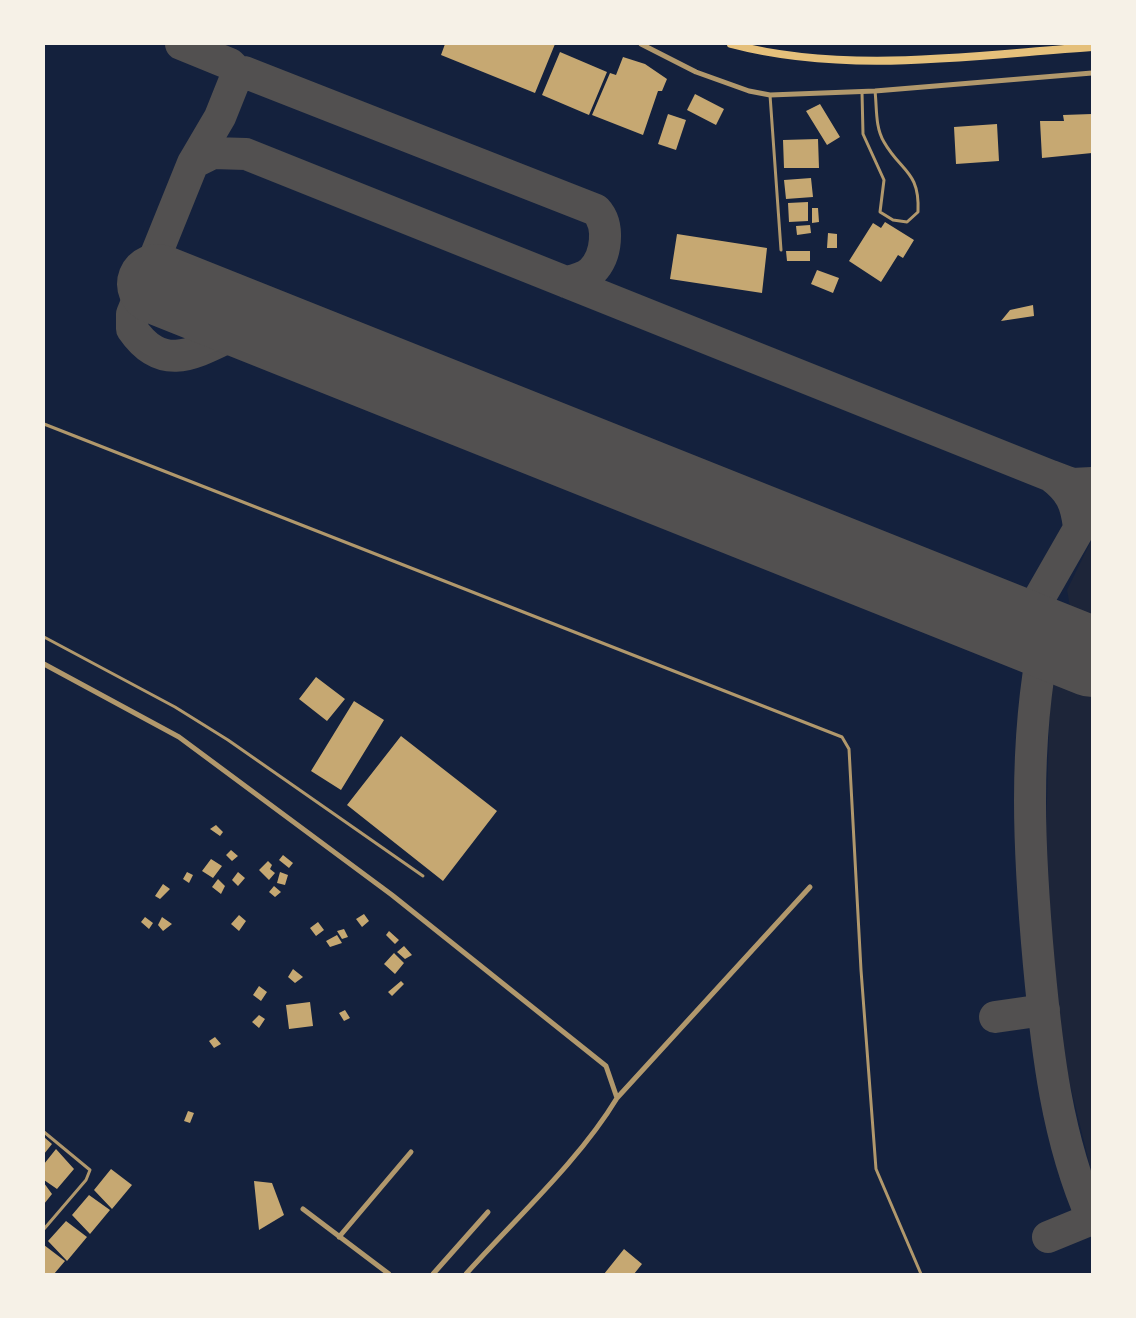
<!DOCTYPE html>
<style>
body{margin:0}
#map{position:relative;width:1136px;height:1318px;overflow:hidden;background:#14213d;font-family:"Sofia Sans Condensed",sans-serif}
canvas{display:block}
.frame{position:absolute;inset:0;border:45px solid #f6f1e7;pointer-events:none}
</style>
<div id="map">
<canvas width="1136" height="1318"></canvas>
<div class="frame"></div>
</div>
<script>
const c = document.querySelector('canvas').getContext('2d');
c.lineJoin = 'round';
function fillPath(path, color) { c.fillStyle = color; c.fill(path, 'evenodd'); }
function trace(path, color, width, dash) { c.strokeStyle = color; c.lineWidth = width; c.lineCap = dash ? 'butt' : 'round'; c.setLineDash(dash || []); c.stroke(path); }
fillPath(new Path2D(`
 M 1092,539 L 1092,632 L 1073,623 L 1067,590 Z
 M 1051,664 L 1092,681 L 1092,1174 L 1065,1064 L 1043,935 Z`), '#1d2539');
trace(new Path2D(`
 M 181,44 L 230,64 L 237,71 L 236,77
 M 193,163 L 213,153 L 246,154 L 1051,476
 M 235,334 C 195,353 163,374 132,329 L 132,314 L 193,163 L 220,117 L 236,77 L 244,72 L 596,210 C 610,225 607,256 592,271 C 585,278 575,280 566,282
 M 1079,527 C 1076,503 1071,491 1051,476 L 1072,484 L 1092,483
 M 964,605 L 1010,619 L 1029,616 L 1092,506
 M 1035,619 L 1041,631 L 1072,648
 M 1045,637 C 1023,746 1029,855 1039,965 C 1047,1051 1057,1139 1092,1218
 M 995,1017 L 1044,1010
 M 1048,1237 L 1092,1219`), '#525050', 32);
trace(new Path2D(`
 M 157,284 L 1092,657`), '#525050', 80);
fillPath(new Path2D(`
 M 445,44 L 555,44 L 535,93 L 441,55 Z
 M 560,52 L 607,72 L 589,115 L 542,95 Z
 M 623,57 L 645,64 L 667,79 L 662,91 L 658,91 L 643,135 L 592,115 L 610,73 L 616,75 Z
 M 695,94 L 724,109 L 716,125 L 687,110 Z
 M 820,104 L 840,137 L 827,145 L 806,111 Z
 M 668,114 L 686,120 L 676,150 L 658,144 Z
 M 1092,114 L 1092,153 L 1042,158 L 1040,121 L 1064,121 L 1063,115 Z
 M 997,124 L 999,161 L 956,164 L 954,127 Z
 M 818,139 L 819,168 L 784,168 L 783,140 Z
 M 811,178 L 813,197 L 786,199 L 784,180 Z
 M 808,202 L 808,221 L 789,222 L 788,203 Z
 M 812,208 L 818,208 L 819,222 L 812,223 Z
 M 885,222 L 914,240 L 903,258 L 898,255 L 881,282 L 849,261 L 873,223 L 881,228 Z
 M 810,225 L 811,233 L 797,235 L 796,226 Z
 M 828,233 L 837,234 L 837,248 L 827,248 Z
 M 677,234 L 767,248 L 762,293 L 670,279 Z
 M 786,251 L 810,251 L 810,261 L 787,261 Z
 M 817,270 L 839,278 L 833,293 L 811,284 Z
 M 1033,305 L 1034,316 L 1001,321 L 1010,310 Z
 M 316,677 L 345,699 L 327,721 L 299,699 Z
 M 354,701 L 384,720 L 341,790 L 311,771 Z
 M 401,736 L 497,811 L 443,881 L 347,805 Z
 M 216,825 L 223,832 L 220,836 L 210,829 Z
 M 231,850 L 238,856 L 232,861 L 226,855 Z
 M 283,855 L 293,863 L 289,868 L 279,860 Z
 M 211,859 L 222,866 L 213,878 L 202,871 Z
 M 268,861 L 272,865 L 270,869 L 275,873 L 269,880 L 259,870 Z
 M 187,872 L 193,875 L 189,883 L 183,879 Z
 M 238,872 L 245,878 L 238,886 L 232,880 Z
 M 280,872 L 288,875 L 285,885 L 277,883 Z
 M 218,879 L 225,886 L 221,894 L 212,887 Z
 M 163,884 L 170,889 L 160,899 L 155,896 Z
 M 274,886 L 281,892 L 275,897 L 269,892 Z
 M 364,914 L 369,921 L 362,927 L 356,919 Z
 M 239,915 L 246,921 L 239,931 L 231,924 Z
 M 145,917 L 153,923 L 149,929 L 141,922 Z
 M 162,917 L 172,924 L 163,931 L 158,925 Z
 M 318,922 L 324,930 L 316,936 L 310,928 Z
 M 344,929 L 348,937 L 342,939 L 337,931 Z
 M 389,931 L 399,940 L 395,944 L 386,935 Z
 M 337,935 L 342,943 L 330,947 L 326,941 Z
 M 404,946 L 412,955 L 405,959 L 397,952 Z
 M 394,953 L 404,963 L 395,974 L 384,964 Z
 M 293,969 L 303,977 L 295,983 L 288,977 Z
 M 401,981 L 404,984 L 392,996 L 388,992 Z
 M 259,986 L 267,992 L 261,1001 L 253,995 Z
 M 310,1002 L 313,1026 L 289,1029 L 286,1005 Z
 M 345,1010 L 350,1018 L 344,1021 L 339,1013 Z
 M 259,1015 L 265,1019 L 259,1028 L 252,1022 Z
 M 215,1037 L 221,1044 L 214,1048 L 209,1041 Z
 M 188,1111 L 194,1113 L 190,1123 L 184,1121 Z
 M 44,1137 L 52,1144 L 44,1154 Z
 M 56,1149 L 74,1169 L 57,1189 L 44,1180 L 44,1164 Z
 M 111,1169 L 132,1185 L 112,1209 L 94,1190 Z
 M 254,1181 L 272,1183 L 284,1215 L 259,1230 Z
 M 44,1183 L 52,1194 L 44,1204 Z
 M 89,1195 L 110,1210 L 90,1234 L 72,1215 Z
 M 66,1221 L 87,1237 L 67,1261 L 48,1241 Z
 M 44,1245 L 65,1261 L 54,1274 L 44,1274 Z
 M 624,1249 L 642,1264 L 634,1274 L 604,1274 Z`), '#c6a872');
trace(new Path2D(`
 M 862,92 L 863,134 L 884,180 L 880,212 L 893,220 L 907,222 L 918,212 C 920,171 901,172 884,142 C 875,127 877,108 875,91
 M 770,95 L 781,250
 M 44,424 L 842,737 L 849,749 L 861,970 L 876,1169 L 921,1274
 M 44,637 L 175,707 L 228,740 L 423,876
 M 44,1132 L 90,1170 L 86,1180 L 44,1229`), '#b1986c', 3);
trace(new Path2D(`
 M 641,44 L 696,72 L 749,91 L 770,95 L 875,91 L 1092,73
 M 44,664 L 179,737 L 392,895 L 606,1066 L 617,1098 C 579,1161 515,1219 466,1274
 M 617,1098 L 810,887
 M 303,1209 L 389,1274
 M 339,1237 L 411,1152
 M 433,1274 L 488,1212`), '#b1986c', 5);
trace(new Path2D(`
 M 731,44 C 848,75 974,55 1092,47`), '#e5c07b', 8);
</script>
